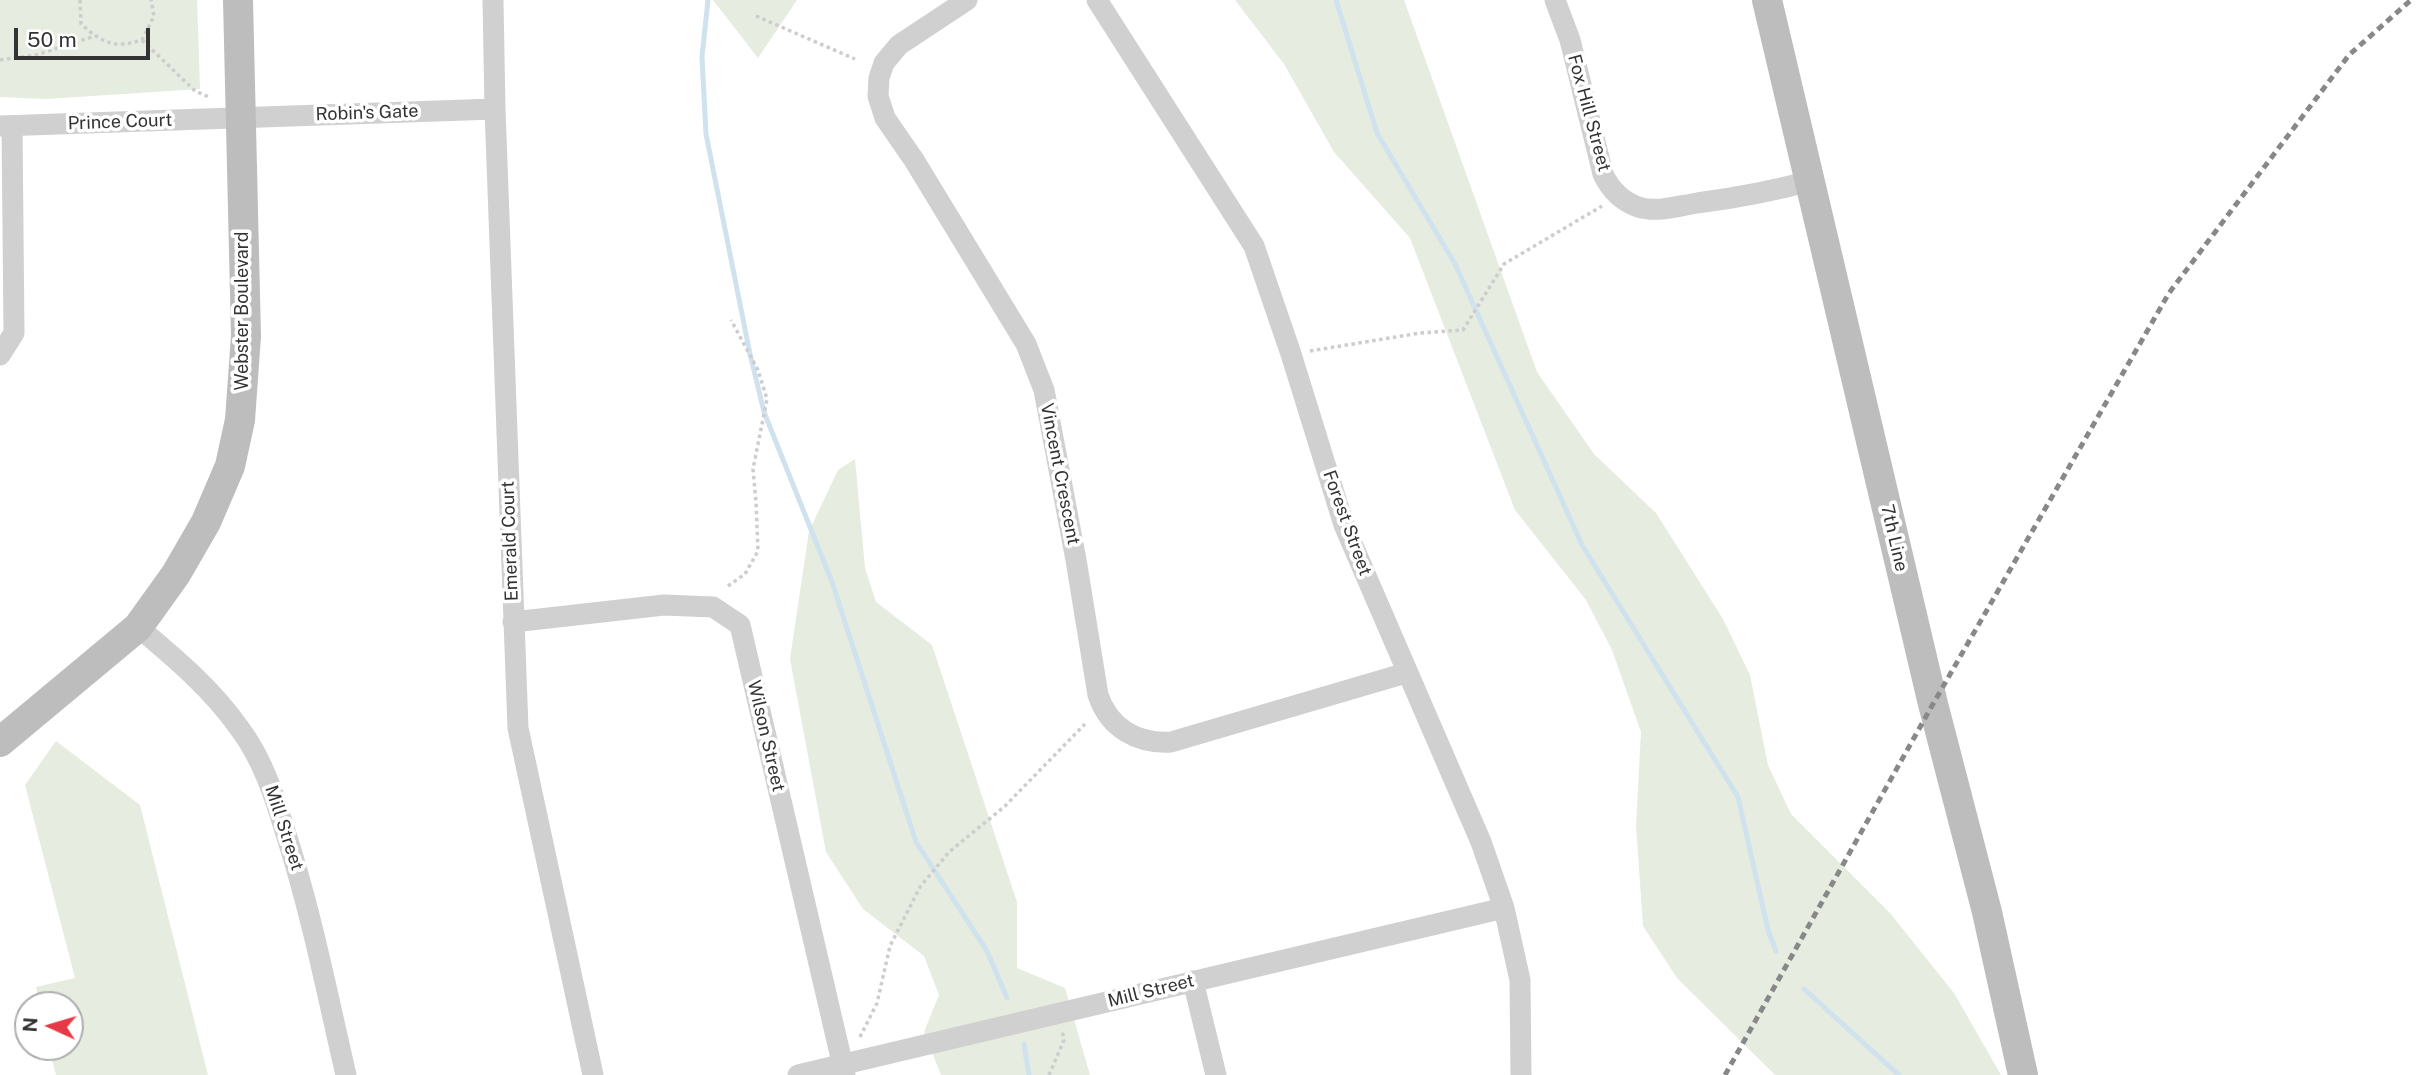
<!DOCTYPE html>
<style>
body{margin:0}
#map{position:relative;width:2434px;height:1075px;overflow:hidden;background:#fff;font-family:"Public Sans",sans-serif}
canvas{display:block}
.north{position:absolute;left:14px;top:991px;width:70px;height:70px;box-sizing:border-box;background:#fff;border:2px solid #adadad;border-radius:50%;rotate:274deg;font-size:19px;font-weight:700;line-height:28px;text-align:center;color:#333}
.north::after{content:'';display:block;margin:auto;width:24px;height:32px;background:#e63946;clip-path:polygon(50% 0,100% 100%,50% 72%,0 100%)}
.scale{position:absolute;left:14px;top:28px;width:136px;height:32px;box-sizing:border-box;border:4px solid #333;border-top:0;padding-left:9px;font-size:21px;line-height:24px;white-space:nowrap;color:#333;-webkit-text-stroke:5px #fff;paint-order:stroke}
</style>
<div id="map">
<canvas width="2434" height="1075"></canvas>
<div class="north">N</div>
<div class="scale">50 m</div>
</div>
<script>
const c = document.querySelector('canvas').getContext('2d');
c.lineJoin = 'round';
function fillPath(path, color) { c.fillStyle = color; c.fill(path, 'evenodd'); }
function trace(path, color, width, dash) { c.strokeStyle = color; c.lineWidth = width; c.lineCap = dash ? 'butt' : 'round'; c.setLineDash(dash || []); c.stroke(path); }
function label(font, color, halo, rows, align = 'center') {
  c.font = font + ' "Public Sans",sans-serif'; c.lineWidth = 7; c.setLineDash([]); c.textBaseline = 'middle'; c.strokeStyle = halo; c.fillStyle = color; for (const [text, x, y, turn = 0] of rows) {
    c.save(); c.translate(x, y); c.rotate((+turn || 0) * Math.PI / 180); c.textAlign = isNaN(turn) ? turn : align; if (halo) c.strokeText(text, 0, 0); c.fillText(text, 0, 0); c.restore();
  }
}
fillPath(new Path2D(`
 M 0,0 L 197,0 L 200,89 L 46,99 L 0,97 Z
 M 713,0 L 797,0 L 758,58 Z
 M 1235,0 L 1404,0 L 1537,372 L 1594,454 L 1656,513 L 1723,619 L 1750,675 L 1768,765 L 1791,814 L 1890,913 L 1954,993 L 2001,1075 L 1775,1075 L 1677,978 L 1643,926 L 1636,826 L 1641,732 L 1612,650 L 1586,600 L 1515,510 L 1410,238 L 1334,152 L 1284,64 Z
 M 855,459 L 865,568 L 876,602 L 932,645 L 1017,902 L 1017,968 L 1065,988 L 1090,1075 L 941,1075 L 924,1032 L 939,995 L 924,956 L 863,909 L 826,852 L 790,659 L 809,531 L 838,470 Z
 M 56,741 L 140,805 L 208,1075 L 56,1075 L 49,1047 L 70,1047 L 70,1005 L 40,1005 L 36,987 L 75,978 L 25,785 Z`), '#e6ecdf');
trace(new Path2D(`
 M 708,0 L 702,57 L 706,134 L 750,354 L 764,412 L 832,582 L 916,842 L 987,951 L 1007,998
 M 1336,0 L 1377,133 L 1455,264 L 1582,545 L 1738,797 L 1768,930 L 1776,951
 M 1804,989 L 1899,1075
 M 1024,1044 L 1029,1075`), '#cfe2ee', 5);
trace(new Path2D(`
 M 80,0 L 81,24 C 103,43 113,49 142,40 L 154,16 L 151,0
 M 756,16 L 855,59
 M 142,40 L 195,91 L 209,97
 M 0,60 L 36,55 L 95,36
 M 1310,351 L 1420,333 L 1463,330 L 1504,264 L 1602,206
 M 728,586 L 745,574 L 758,551 L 756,502 L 753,469 L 767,399 L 758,370 L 731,320
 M 860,1037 L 877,1003 L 890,946 L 920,887 L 949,852 L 1004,807 L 1085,724
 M 1049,1075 L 1064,1040 L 1062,1030`), '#cdcdcd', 3.5, [3.5, 3.5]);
trace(new Path2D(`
 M 493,0 L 495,109 L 518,728 L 593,1075
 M 967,0 L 899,45 L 884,63 L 879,78 L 878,96 L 885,118 L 914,160 L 1026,344 L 1044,390 L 1076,560 L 1098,695 C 1109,728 1137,744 1171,742 L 1406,673
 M 1097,0 L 1254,246 L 1291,354 L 1344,525 L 1481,842 L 1504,908 L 1520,980 L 1521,1075
 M 1555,0 L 1570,40 L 1603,174 C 1610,189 1622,201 1638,207 C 1657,213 1678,206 1697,203 C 1736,198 1773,191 1810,181
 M 0,126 L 495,109
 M 0,355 L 14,333 L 12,126
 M 513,622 L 664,605 L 713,607 L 740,625 L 845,1075
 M 138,627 C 175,658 212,689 240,729 C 263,760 274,795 285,831 C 311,911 327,993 346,1075
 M 1193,981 L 1216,1075
 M 798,1075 L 1504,908`), '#d0d0d0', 21);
trace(new Path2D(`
 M 1767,0 L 1933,704 L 1987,912 L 2023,1075
 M 0,742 L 138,627 L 176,574 L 206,522 L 230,466 L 240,420 L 246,336 L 238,0`), '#bdbdbd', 30);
trace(new Path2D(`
 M 1725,1075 L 1933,704 L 2169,293 L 2349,55 L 2411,0`), '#888', 5, [7, 5]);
label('18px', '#333', '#fff', [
 ["Robin's Gate",367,113,-2],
 ["Fox Hill Street",1589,113,75],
 ["Prince Court",120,122,-2],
 ["Webster Boulevard",242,311,-90],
 ["Vincent Crescent",1060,474,79],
 ["Forest Street",1347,523,70],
 ["7th Line",1894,538,77],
 ["Emerald Court",510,541,-92],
 ["Wilson Street",766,736,77],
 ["Mill Street",284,828,72],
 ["Mill Street",1151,991,-14]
]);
</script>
